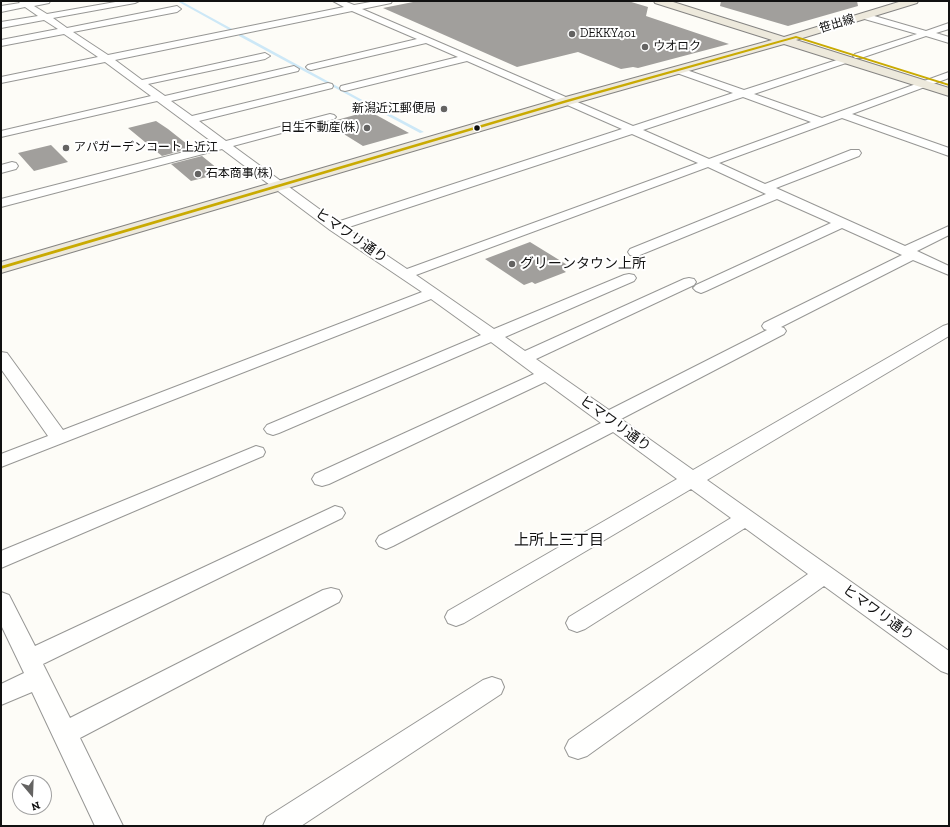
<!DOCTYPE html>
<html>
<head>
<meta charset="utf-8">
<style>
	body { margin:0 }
	#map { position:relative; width:950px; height:827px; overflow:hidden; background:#fdfcf7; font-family:"Zilla Slab",serif }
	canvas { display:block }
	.frame { position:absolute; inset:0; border:2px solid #111; pointer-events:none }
	.north { position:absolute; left:12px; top:775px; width:40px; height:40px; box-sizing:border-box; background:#fff; border:1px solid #a0a0a0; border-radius:50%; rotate:161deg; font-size:11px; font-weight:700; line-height:16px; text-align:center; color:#111 }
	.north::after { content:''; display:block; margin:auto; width:14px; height:18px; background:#646362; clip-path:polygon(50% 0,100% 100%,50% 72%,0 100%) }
</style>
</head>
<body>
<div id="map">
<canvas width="950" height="827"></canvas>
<div class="frame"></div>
<div class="north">N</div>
</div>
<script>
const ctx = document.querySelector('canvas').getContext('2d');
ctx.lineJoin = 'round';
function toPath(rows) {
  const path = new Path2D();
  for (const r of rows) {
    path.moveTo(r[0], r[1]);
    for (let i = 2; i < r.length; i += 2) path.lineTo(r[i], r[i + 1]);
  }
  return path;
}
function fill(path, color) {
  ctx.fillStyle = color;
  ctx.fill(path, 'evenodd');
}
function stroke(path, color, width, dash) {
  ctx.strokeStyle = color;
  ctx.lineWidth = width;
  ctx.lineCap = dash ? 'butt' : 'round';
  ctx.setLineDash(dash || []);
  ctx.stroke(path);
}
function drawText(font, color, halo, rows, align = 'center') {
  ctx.font = font + ' "Zilla Slab","Noto Sans JP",serif';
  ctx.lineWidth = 4;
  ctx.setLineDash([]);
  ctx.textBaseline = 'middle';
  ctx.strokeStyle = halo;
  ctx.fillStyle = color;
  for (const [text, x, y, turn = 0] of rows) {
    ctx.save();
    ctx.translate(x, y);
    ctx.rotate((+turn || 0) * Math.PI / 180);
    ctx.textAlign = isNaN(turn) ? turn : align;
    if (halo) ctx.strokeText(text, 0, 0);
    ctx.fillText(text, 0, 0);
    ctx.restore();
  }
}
fill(toPath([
	[177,1,181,1,234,30,231,31,177,1],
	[239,34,241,34,366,102,363,103,239,36,239,34],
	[373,106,375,106,424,132,420,133,373,108,373,106]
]), '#cde8f7');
fill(toPath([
	[418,1,628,1,648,7,646,16,729,44,638,68,633,67,621,69,578,52,517,67,383,8],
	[721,1,857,1,858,6,788,26,720,6],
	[369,111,409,133,363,146,326,123],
	[156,121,168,129,192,148,162,156,128,128],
	[51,145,68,162,34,171,18,153],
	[202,156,223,173,191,181,171,164],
	[530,242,569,266,562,269,566,272,535,284,532,282,524,285,485,259]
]), '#a19f9c');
const minor = toPath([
	[18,1,50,1,49,3,34,6,47,14,121,1,139,1,135,3,53,18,67,28,177,6,181,9,177,12,73,32,108,55,344,7,333,1,344,1,354,5,376,1,392,1,391,3,362,9,633,126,733,93,674,72,673,70,674,68,678,67,744,90,843,58,849,58,851,60,849,62,754,94,822,118,949,72,949,78,852,114,949,148,949,156,842,118,719,163,765,184,851,150,859,150,861,153,859,156,776,188,905,246,949,226,949,235,917,251,949,266,949,275,913,260,781,327,784,328,786,331,784,334,621,419,693,470,943,326,949,324,949,336,707,480,949,651,949,674,941,671,824,586,587,756,578,759,569,756,565,748,569,740,808,574,745,528,585,629,577,632,569,629,566,623,569,617,731,518,691,489,464,623,456,626,448,623,445,617,448,611,677,479,613,432,393,546,386,549,379,546,376,541,379,536,601,423,545,382,329,484,322,486,315,484,312,479,315,474,534,374,491,342,279,433,273,435,267,433,264,429,267,425,481,335,431,299,1,467,1,454,48,436,1,369,1,352,7,353,63,430,422,292,330,230,222,149,1,207,1,199,215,144,157,101,1,137,1,131,151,96,105,62,1,83,1,77,98,57,64,34,1,46,1,40,58,29,44,20,1,28,1,22,38,16,25,7,1,12,1,6,20,3,18,1],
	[352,11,417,39,308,65,306,67,308,69,311,70,426,43,458,57,341,86,340,88,341,90,345,91,467,61,622,129,337,222,233,146,334,119,336,117,334,115,330,114,226,141,199,121,332,88,333,86,332,84,328,83,192,116,171,101,298,71,299,69,294,66,165,96,148,84,265,59,270,56,265,53,142,80,115,60,352,11],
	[743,97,811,122,709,159,643,130,743,97],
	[632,134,698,163,407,269,346,228,632,134],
	[708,167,766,194,630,249,628,252,630,255,635,256,640,255,777,199,831,223,696,285,693,288,696,291,701,293,706,291,842,228,902,255,764,323,762,326,764,329,767,330,609,410,536,359,694,285,696,282,694,279,689,278,684,279,525,351,505,337,634,281,636,278,634,275,629,274,624,275,494,329,416,275,708,167],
	[864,13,926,31,949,23,949,29,936,33,949,37,949,43,926,36,861,58,855,58,853,56,855,54,917,34,861,18,860,16,864,13],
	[12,162,16,163,18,166,16,169,1,173,1,165,12,162],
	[256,446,263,448,265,452,263,456,1,568,1,551,256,446],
	[335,506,342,508,345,513,342,518,43,664,70,718,323,590,331,588,339,590,342,596,339,602,80,738,123,826,95,826,32,692,1,705,1,684,24,673,1,625,1,592,9,595,35,646,335,506],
	[492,677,501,680,504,687,501,694,301,826,263,826,267,817,483,680,492,677]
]);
const primary = toPath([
	[654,1,670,1,784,37,902,1,918,1,917,3,796,40,949,88,949,96,784,44,572,104,1,273,1,262,562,98,772,40,655,3,654,1]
]);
stroke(minor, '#979795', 2);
stroke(primary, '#858482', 2);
fill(minor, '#fffffe');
fill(primary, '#ede9dc');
fill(toPath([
	[796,36,949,84,949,86,796,38,568,102,1,269,1,266,566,100,796,36]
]), '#c9aa02');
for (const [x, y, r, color] of [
	[572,34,4,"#646362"],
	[645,47,4,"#646362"],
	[444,109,4,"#646362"],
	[367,128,4,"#646362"],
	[477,128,3.5,"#111"],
	[66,148,4,"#646362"],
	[198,174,4,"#646362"],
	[512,264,4,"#646362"]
]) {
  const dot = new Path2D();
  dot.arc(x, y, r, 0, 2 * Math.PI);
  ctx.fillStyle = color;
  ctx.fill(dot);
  stroke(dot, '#fff', 1.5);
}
drawText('12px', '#111', '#fff', [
	["笹出線",837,24,-17]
]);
drawText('12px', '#111', '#fff', [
	["DEKKY401",580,34],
	["ウオロク",653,47],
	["新潟近江郵便局",436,109,"right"],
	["日生不動産(株)",359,128,"right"],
	["アパガーデンコート上近江",74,148],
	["石本商事(株)",206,174]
], 'left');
drawText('14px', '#111', '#fff', [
	["ヒマワリ通り",351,236,35],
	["ヒマワリ通り",615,424,36],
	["ヒマワリ通り",878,613,36]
]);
drawText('14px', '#111', '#fff', [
	["グリーンタウン上所",520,264]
], 'left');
drawText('15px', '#111', '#fff', [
	["上所上三丁目",559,541]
]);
</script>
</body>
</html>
